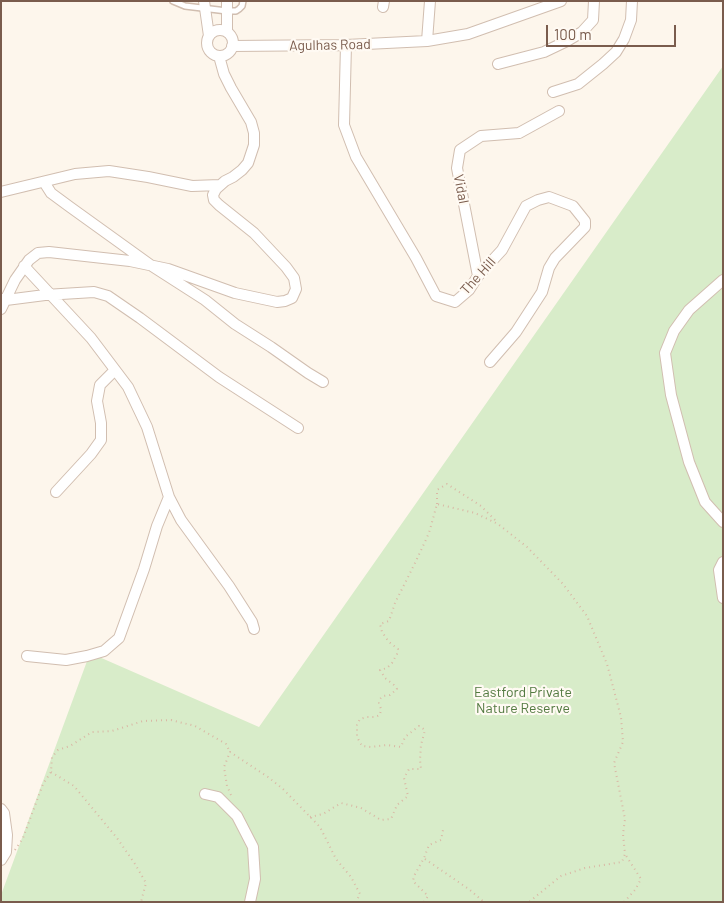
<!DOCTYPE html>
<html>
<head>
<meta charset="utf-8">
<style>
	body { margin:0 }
	#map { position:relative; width:724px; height:903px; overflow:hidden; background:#fdf6ec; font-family:Barlow,sans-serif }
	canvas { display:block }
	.frame { position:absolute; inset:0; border:2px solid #7a5c4d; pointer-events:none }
	.scale { position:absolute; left:546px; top:25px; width:130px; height:22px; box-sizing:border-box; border:2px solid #7a5c4d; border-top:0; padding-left:6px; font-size:15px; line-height:18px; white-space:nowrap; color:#7a5c4d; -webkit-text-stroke:4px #fffaf3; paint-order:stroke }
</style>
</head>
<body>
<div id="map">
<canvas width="724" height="903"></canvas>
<div class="frame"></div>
<div class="scale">100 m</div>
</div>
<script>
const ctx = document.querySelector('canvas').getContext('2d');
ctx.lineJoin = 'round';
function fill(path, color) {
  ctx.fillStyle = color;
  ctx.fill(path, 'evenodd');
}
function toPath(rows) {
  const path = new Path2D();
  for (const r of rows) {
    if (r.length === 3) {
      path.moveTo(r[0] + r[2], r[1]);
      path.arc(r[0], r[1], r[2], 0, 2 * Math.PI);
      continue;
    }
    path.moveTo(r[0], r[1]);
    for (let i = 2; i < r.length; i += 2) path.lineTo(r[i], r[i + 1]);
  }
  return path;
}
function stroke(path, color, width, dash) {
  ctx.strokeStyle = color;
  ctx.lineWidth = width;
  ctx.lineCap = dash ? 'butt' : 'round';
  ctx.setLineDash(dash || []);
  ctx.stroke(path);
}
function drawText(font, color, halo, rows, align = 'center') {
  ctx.font = font + ' Barlow,sans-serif';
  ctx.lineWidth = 4.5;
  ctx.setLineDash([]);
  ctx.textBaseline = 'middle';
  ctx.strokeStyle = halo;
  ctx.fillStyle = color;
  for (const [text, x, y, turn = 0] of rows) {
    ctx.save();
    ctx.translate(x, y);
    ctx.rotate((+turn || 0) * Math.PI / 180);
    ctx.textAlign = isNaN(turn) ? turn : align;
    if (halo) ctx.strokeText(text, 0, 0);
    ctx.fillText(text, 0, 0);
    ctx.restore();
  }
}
fill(toPath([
	[723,66,723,902,1,902,1,895,90,653,259,727]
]), '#d8ecc9');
const lane = toPath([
	[173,1,185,6,227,11,236,11,239,9,242,6,243,1]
]);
const street = toPath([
	[204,1,209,36],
	[227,1,227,32],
	[383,7,384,1],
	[220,43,13],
	[427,41,430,1],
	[346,45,344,125,356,157,416,258,436,296,455,302,469,290,478,276,502,250,526,206,538,200,549,197,573,206,585,221,585,227,555,258,549,268,542,292,516,332,490,362],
	[232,46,346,45,427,41,468,34,561,1],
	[498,64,544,52,567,41,582,32,593,20,594,1],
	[553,92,578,84,603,64,616,52,624,39,631,20,632,1],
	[44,182,51,193,70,207,152,266,205,300,235,324,271,347,308,373,323,382],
	[1,192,75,174,109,171,148,177,192,186,220,185],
	[24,266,91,338,128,387,147,427,169,497,181,520,229,586,252,622,254,629],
	[478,276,457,168,460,150,481,136,519,133,559,111],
	[723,280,689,310,674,331,665,353,671,395,689,462,705,502,723,522],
	[2,299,6,300,45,295,94,292,108,296,140,318,219,377,298,428],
	[1,309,15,280,29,260,38,253,49,252,130,261,168,269,235,293,277,302,285,301,292,298,296,289,294,278,286,267,254,233,219,205,214,200,213,195,216,189,225,181,233,177,242,170,248,163,254,145,254,133,251,122,231,88,224,74,219,56],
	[56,492,91,454,101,440,101,423,97,401,100,385,115,370],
	[723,562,719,570,723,598],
	[27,656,66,660,87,656,104,651,119,638,144,569,157,526,169,497],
	[205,794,218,797,237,816,253,847,255,879,250,902],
	[1,809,4,813,7,835,6,852,1,860]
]);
stroke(lane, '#d1beb0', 8);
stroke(street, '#d1beb0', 12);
stroke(toPath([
	[437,504,437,490,447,484,481,506,497,522],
	[51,772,74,786,117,838,135,864,146,883,141,902],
	[231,795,227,786,224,767,230,752,268,777,283,789,320,827,336,859,351,877,360,894,356,902],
	[310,817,323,814,341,803,361,808,381,820,391,819,397,805,408,796,404,778,409,769,421,769,420,760,421,745,425,730,419,726,405,737,401,747,387,745,371,747,362,746,357,737,357,725,360,719,367,717,375,717,380,715,381,709,379,703,380,699,383,696,390,695,397,689,394,685,385,678,380,670,387,668,392,663,397,654,398,649,389,642,382,632,380,624,389,621,395,603,416,561,429,533,437,504,475,513,498,524,527,547,563,584,587,616,607,664,621,717,623,742,614,763,625,819,623,834,625,854,622,862,585,868,561,876,529,902],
	[15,850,23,838,43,784,51,772,52,757,58,750,70,746,92,732,112,731,143,721,171,720,195,726,226,744,230,752],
	[425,859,470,890,484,902],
	[424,902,428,896,413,881,414,876,424,858,429,845,441,840,443,830],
	[427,902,430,902],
	[624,902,635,890,641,879,625,854]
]), '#d9b8a5', 2, [1, 4]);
stroke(lane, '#fff', 5);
stroke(street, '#fff', 10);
drawText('14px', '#7a5c4d', '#fffaf3', [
	["Agulhas Road",330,45,-1],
	["Vidal",461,189,79],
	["The Hill",478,276,-48]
]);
drawText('14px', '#537a41', '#fffaf3', [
	["Eastford Private",523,692],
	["Nature Reserve",523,708]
]);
</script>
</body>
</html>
